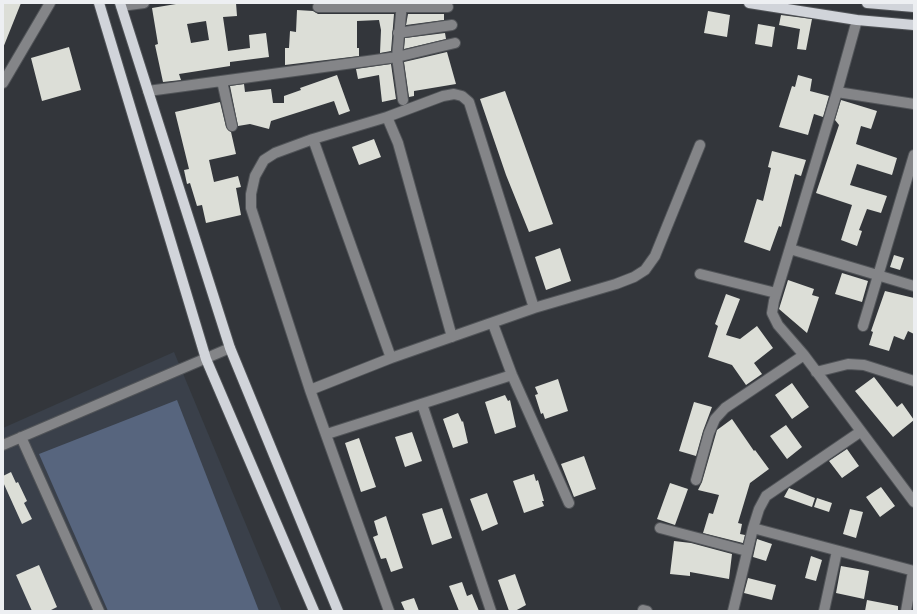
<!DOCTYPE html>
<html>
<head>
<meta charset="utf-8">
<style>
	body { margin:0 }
	#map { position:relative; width:917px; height:614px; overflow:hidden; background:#33363b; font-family:Arial,sans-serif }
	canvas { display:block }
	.frame { position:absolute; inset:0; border:4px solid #edeff2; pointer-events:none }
</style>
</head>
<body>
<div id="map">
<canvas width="917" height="614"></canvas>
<div class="frame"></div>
</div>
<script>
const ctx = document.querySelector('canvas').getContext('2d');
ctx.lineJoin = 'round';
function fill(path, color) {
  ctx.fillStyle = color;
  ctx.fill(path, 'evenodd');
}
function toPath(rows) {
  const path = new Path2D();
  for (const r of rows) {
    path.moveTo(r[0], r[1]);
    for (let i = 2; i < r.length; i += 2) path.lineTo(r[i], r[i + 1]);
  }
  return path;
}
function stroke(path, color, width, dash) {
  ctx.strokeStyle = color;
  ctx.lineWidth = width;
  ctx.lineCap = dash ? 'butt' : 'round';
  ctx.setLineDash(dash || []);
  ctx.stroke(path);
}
fill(toPath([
	[174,352,282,611,3,611,3,428]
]), '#3a404a');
fill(toPath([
	[177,400,259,611,108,611,39,454]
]), '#57657e');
fill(toPath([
	[3,3,21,3,3,48],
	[182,3,236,3,237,16,223,17,228,51,250,48,249,35,266,33,269,57,230,62,230,66,179,74,181,80,163,82,155,45,158,44,152,8],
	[206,21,209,40,191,43,187,24],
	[297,10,313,11,318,14,394,14,391,51,380,53,381,30,379,20,357,21,357,48,359,48,359,56,285,65,285,48,289,48,290,31,296,32],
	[708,11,730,15,727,37,704,33],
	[408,14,444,14,444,20,406,25],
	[781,15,812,19,806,50,797,49,800,29,779,25],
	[758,24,775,27,772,47,755,44],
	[445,33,446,39,404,49,405,38],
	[69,47,81,90,42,101,31,58],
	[447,52,456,84,414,91,414,96,409,97,404,62],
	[391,64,396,99,382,102,379,75,358,79,356,69],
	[337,75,350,111,339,115,334,101,271,121,269,129,250,124,238,126,230,86,244,84,245,92,271,89,273,103,284,103,284,96,301,90,300,88],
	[798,75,812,79,810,91,829,96,823,117,814,114,808,135,779,127,792,86,795,87],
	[505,91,553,224,529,232,506,175,480,99],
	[841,100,877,111,871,129,861,126,856,144,897,158,892,175,857,164,850,185,887,196,881,213,867,209,859,230,862,231,857,246,841,240,852,205,816,193,839,125,835,120],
	[220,102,226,127,231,132,236,154,209,160,214,182,238,176,241,187,236,188,241,215,206,223,202,205,197,206,190,183,187,184,184,170,189,169,175,112],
	[374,139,381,157,359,165,352,147],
	[772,151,806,160,801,176,795,174,781,227,779,226,770,251,744,242,757,199,763,201,771,168,768,167],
	[560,248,571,281,546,290,535,257],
	[894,255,904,258,900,270,890,267],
	[842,273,868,281,862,302,835,294],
	[788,280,814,289,812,295,819,297,807,333,779,309],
	[885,291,914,298,914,334,908,331,904,340,894,336,889,351,869,345,873,332,871,331],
	[726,294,740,299,726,335,740,339,757,326,773,348,754,363,762,374,746,385,732,365,708,357,718,326,715,324],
	[874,377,897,407,902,403,914,420,893,437,855,391],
	[558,379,568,411,545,419,543,413,541,414,535,395,538,394,535,387],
	[792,383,809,407,792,419,775,395],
	[505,395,508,401,510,400,516,427,495,434,485,402],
	[694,402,712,407,703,431,696,456,679,451],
	[458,413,462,422,463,421,468,443,453,448,443,419],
	[732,419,754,451,755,450,769,469,750,483,738,523,742,524,740,534,745,535,743,543,703,533,709,513,713,514,719,495,698,490,702,482,717,430],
	[786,425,802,447,787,459,770,436],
	[412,432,422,461,405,467,395,437],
	[359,438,376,487,361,492,345,443],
	[847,449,859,466,842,478,829,461],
	[584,456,596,489,574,497,561,464],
	[11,472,16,483,18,482,27,501,24,503,32,519,22,524,3,482,3,476],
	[534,474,536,481,538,480,544,501,542,501,544,506,524,513,513,481],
	[670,483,688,489,675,525,657,519],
	[881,487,895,506,880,517,866,497],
	[789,488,815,498,812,507,784,497],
	[487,493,498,524,482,531,470,499],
	[817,498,832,503,829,512,814,507],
	[442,508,452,538,432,545,422,514],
	[850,509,863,512,856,538,843,534],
	[386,516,403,568,391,572,386,558,381,559,373,537,378,535,374,521],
	[757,539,772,544,766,561,753,557],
	[674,541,691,543,732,554,729,579,690,572,690,576,670,574],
	[811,556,822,560,816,581,805,578],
	[39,565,57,607,49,611,32,611,16,575],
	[841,566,869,571,864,599,836,593],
	[515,574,526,605,515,611,509,611,498,580],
	[748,578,776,585,772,600,744,593],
	[462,582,467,596,472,594,479,611,459,611,449,586],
	[414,598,419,611,405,611,401,602],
	[867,600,898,606,898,611,865,611]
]), '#dcded7');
const minor = toPath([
	[402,3,397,57,403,100],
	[121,6,144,3],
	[318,7,448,7],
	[857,20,837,92,774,301,772,313,778,325,804,355,914,502],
	[398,33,452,25],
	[222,81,232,126],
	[3,83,50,3],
	[148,91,397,57,455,43],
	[837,92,914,104],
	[387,117,398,143,452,337],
	[313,139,391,358],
	[790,249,914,286],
	[700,274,776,293],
	[493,324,512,375,569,503],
	[863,326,914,155],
	[816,372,848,364,864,365,914,381],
	[310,390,391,358,534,308,616,284,634,277,645,270,655,256,700,145],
	[422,404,491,611],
	[327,434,512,375],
	[21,437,99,611],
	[3,445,230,348],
	[696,480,709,433,715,419,725,408,804,355],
	[660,528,747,551],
	[753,528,914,571],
	[643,610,647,611],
	[389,611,310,390,251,208,251,194,255,176,264,160,275,153,313,139,387,117,443,96,454,94,462,96,469,102,534,308],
	[733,611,753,528,759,509,766,496,860,432],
	[824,611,837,551],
	[906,611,913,571]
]);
const major = toPath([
	[99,3,206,359,314,611],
	[120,3,230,348,338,611],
	[749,3,857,20,914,25],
	[867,3,914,7]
]);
stroke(minor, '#515458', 12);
stroke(major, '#515458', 12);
stroke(minor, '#848588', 10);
stroke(major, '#d1d4da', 10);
</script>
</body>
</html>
